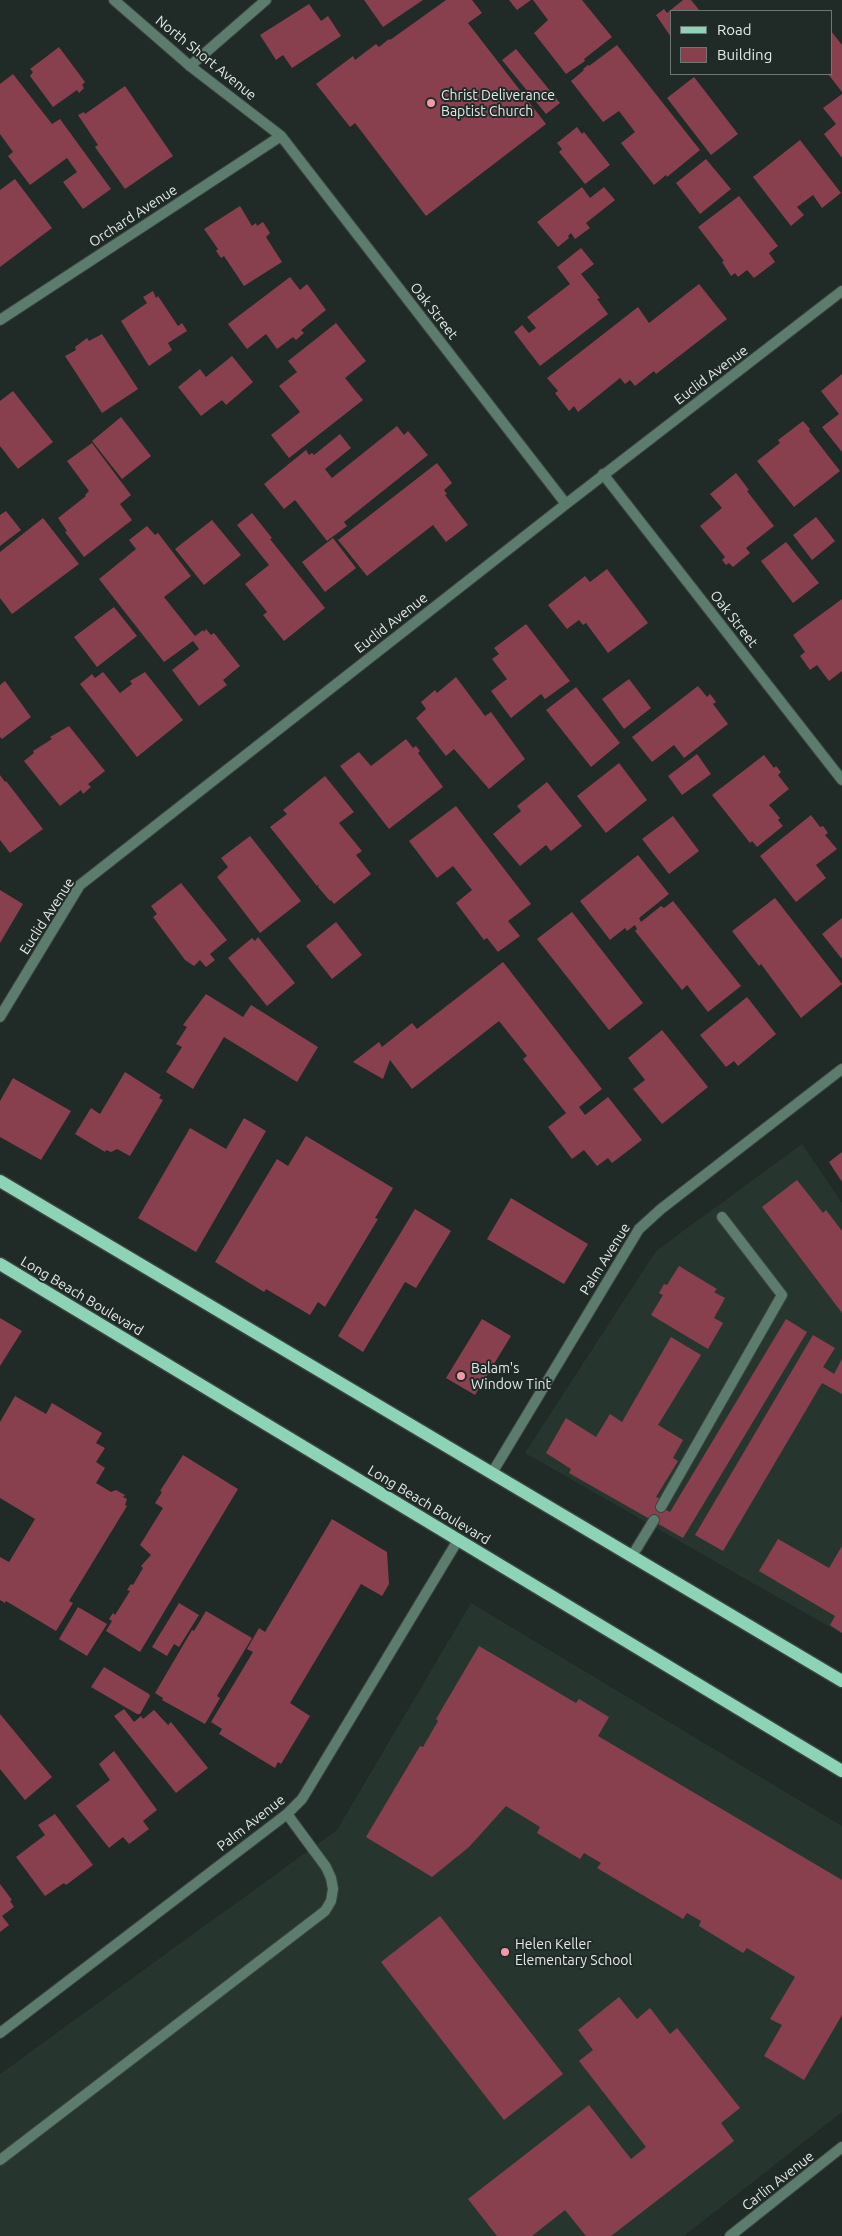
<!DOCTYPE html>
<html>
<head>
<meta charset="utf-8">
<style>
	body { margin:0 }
	#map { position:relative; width:842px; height:2236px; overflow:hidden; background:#202a26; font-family:Ubuntu,sans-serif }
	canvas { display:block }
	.legend { position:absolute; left:670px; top:10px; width:162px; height:65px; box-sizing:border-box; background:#202a26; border:1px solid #6e7773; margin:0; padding:6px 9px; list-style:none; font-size:15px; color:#e3eae7 }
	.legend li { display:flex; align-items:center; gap:10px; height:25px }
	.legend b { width:25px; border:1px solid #6e7773 }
</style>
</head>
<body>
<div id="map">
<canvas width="842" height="2236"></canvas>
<ul class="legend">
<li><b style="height:6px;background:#8dd4b6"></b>Road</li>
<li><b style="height:14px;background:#89404e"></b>Building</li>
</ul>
</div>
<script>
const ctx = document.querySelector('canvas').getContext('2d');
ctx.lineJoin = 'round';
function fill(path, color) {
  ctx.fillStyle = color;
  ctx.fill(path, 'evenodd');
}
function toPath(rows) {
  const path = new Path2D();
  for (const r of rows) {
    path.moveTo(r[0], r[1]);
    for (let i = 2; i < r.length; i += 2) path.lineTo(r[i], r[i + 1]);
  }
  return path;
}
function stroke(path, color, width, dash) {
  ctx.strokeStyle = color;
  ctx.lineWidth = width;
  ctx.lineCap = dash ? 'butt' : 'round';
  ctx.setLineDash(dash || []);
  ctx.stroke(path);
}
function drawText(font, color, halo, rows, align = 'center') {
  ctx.font = font + ' Ubuntu,sans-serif';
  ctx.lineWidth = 4;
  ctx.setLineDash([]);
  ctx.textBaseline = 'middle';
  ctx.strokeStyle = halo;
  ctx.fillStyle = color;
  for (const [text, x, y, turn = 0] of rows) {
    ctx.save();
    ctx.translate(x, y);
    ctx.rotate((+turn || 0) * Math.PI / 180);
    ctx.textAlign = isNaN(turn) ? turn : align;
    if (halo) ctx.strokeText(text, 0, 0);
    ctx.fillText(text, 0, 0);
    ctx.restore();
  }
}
fill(toPath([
	[802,1144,842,1203,842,1634,525,1453,656,1251],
	[471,1603,842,1826,842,2112,684,2236,0,2236,0,2074,337,1830]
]), '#26362f');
fill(toPath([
	[364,0,423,0,383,27],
	[446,0,472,0,482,13,468,23,546,124,426,216,355,123,350,127,316,84,353,56,355,60,376,44,379,47,389,39,390,40],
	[509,0,531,0,517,10],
	[533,0,582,0,612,37,584,59,585,61,566,74,534,33,548,20],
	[683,0,691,0,700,11,671,11,671,37,656,15,664,9,667,13],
	[309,4,321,21,328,16,341,36,292,68,283,55,276,60,260,35],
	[831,31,842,45,842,92,828,74,831,74],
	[617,45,700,150,667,177,666,175,654,185,621,143,635,132,619,111,603,122,571,81,584,70,583,69,588,65,589,66],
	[59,47,85,82,82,85,84,88,79,93,77,90,53,107,30,76,33,72,30,69],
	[516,49,560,103,546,114,502,60],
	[13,74,52,124,60,119,111,189,83,209,63,182,77,172,67,158,30,185,8,156,13,152,0,134,0,84],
	[694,77,738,134,711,155,667,98],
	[125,86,173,156,125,189,95,147,98,145,78,115,84,112,85,114],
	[842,94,842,158,824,134,836,124,823,108],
	[577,127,582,134,584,132,610,165,585,184,559,152,562,149,557,143],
	[800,140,841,193,822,208,813,195,797,207,804,215,791,226,753,177],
	[706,159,731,189,700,214,676,183],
	[15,179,52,228,0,267,0,190],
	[582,187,590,198,604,187,615,200,586,223,590,228,575,239,571,233,568,236,569,238,558,247,537,222],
	[739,196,778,246,769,253,775,262,754,278,747,270,738,277,735,273,731,276,722,262,724,261,698,227],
	[240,206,252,226,256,223,257,226,263,222,270,233,266,237,282,262,244,286,224,256,221,258,216,251,218,249,204,229],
	[581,248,594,264,581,274,600,298,597,299,608,314,540,366,514,332,522,325,529,333,536,328,527,317,570,284,557,267],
	[290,277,300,290,307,284,326,310,301,330,304,333,296,340,293,337,277,349,266,334,247,349,228,324],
	[699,284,727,319,656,374,654,371,635,386,630,380,625,384,620,378,578,412,574,406,569,411,555,393,558,391,547,378,638,307,649,323],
	[153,291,156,298,158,296,178,326,182,323,187,331,168,343,172,350,149,366,121,321,147,303,143,297],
	[336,323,366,361,345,378,363,400,289,458,271,435,300,412,279,386,297,372,288,361],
	[102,334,138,389,102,413,65,356,76,350,75,347,87,338,89,341],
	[232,356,253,382,226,405,222,400,201,416,178,387,200,369,206,377],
	[842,374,842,452,822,427,839,414,821,391],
	[13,391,53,442,18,469,0,446,0,401],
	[121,417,151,456,122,479,92,441],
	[803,421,810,429,809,431,840,471,794,507,757,461,780,443,778,440],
	[397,426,404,435,408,431,428,455,344,522,347,526,327,541,295,500,284,509,264,484,306,450,309,455,312,453,314,455,340,434,351,448,325,469,332,478],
	[92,443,131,495,120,504,132,520,84,557,65,532,67,531,58,518,86,496,85,495,89,491,67,461],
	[437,463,452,483,444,490,447,494,445,495,468,525,446,542,433,525,367,576,338,540],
	[736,473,749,490,747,491,774,526,746,548,750,553,733,567,729,563,726,565,722,560,725,557,700,526,722,508,710,494],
	[6,511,21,530,0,546,0,515],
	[252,513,272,538,270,539,325,608,284,641,263,615,267,612,245,584,269,565,237,525],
	[816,517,835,541,812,560,793,535],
	[43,518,79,564,12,614,0,598,0,552],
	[212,520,241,555,204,585,175,549],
	[147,526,155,535,158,533,191,576,164,597,195,636,203,630,204,632,206,629,211,635,214,633,240,666,223,680,227,685,199,706,172,670,199,649,193,641,164,662,99,579,136,549,129,540],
	[333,538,356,568,325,592,302,562],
	[786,542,819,583,793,603,761,561],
	[607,569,648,623,608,653,586,623,583,625,579,620,567,629,548,605,585,576,590,582],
	[842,599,842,671,829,681,817,665,810,670,800,656,805,652,793,635],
	[114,607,137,636,97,667,74,637],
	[526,624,570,681,545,699,541,694,511,718,491,691,507,679,492,659,499,654,494,648],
	[103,672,120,693,132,684,130,681,145,672,183,720,137,757,80,684,92,674,95,678],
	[456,677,485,716,491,712,525,759,489,789,454,749,446,756,416,718,426,709,421,702,435,690,437,693],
	[629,679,651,708,624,729,602,699],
	[5,681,31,717,2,739,0,737,0,685],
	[698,686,707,697,710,694,716,702,713,704,728,724,684,758,674,745,652,762,632,737],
	[576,687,620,743,591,767,546,710],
	[69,726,105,771,88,784,91,787,83,794,81,790,60,806,24,761,34,753,33,751,52,739,50,737],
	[406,739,413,748,416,746,420,751,418,753,443,787,389,829,340,766,359,752,371,766],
	[697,754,711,774,682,795,668,776],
	[764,755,774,768,776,766,781,772,778,775,789,789,769,805,780,818,778,820,783,826,757,847,752,841,750,843,712,795],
	[619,763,647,800,606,833,577,796],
	[0,775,5,782,6,781,43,829,10,853,0,840],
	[325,776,354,812,339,823,362,851,356,855,371,874,334,904,331,900,330,901,318,887,319,884,317,886,270,827,287,814,283,810],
	[547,782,582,826,551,851,546,845,520,866,493,834,521,811,517,806],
	[456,806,531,904,508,921,520,936,498,952,487,938,484,940,456,903,472,890,453,866,437,878,409,841],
	[811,815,820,827,823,826,828,833,825,835,837,849,816,865,826,878,796,902,760,856],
	[673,816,699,851,669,874,642,839],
	[250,836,301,901,260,933,217,877,228,867,221,858],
	[638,855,669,894,639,918,641,922,661,906,664,908,673,901,741,986,708,1012,687,985,682,990,635,931,637,929,635,925,627,931,625,928,610,940,580,901],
	[181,883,227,940,210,954,215,960,206,967,200,960,194,966,185,960,153,917,157,914,151,906],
	[0,890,23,904,0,943],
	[775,898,842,984,801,1018,761,964,759,966,732,931],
	[572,912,643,1003,609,1030,537,939],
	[842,918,842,959,822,934],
	[336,922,362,955,332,979,306,946],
	[258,937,295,983,267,1006,228,958,252,938,255,941],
	[503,962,602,1089,579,1107,585,1115,608,1097,642,1140,612,1163,608,1158,597,1166,584,1150,572,1159,548,1127,566,1113,523,1059,527,1056,499,1021,412,1089,390,1060,383,1079,353,1062,379,1042,382,1047,412,1023,417,1029],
	[206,994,243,1017,251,1005,318,1047,297,1082,224,1037,193,1089,166,1072,182,1047,176,1044,187,1027,183,1025],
	[747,997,776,1034,738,1066,734,1061,726,1067,700,1035],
	[662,1030,708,1087,662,1124,633,1089,645,1080,628,1058],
	[125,1072,161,1095,159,1098,163,1100,130,1156,117,1149,111,1152,106,1150,105,1152,75,1134,91,1108,100,1114],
	[13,1078,71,1111,41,1160,0,1137,0,1101],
	[244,1118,266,1131,196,1252,138,1218,190,1128,226,1149],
	[306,1136,393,1188,375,1218,378,1219,325,1307,318,1302,310,1315,266,1289,264,1292,215,1262,277,1159,288,1166],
	[842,1152,842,1182,829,1162],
	[797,1180,823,1213,826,1210,842,1231,842,1313,762,1207],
	[511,1198,588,1244,564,1284,487,1239],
	[415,1209,451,1231,416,1288,405,1282,363,1352,338,1336],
	[679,1266,717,1289,714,1292,725,1298,714,1318,723,1323,708,1349,651,1315,663,1295,659,1293,664,1284,667,1285],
	[0,1318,22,1331,0,1366],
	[482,1319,511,1336,475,1395,446,1378],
	[786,1319,807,1332,683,1538,569,1473,571,1469,546,1453,566,1418,596,1437,610,1414,622,1422,671,1337,701,1355,658,1425,683,1440,673,1458,678,1461,656,1497,661,1499,657,1505,670,1512],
	[813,1335,835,1348,823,1367,834,1374,842,1359,842,1394,822,1383,723,1551,695,1535],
	[15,1396,46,1414,52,1403,102,1433,96,1443,105,1448,96,1462,105,1468,96,1483,111,1492,116,1490,125,1495,123,1497,127,1499,125,1505,127,1506,69,1601,73,1603,56,1631,6,1601,5,1603,0,1600,0,1557,9,1562,35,1519,0,1498,0,1422],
	[183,1455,238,1489,140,1652,106,1631,112,1621,109,1619,113,1613,115,1615,130,1591,127,1590,131,1584,133,1585,143,1568,141,1566,151,1555,140,1545,163,1508,155,1503,162,1492,160,1491],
	[332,1519,387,1552,389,1584,382,1596,361,1584,290,1703,310,1716,281,1764,278,1762,275,1768,219,1734,222,1729,211,1722,253,1652,247,1649,259,1628,265,1632],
	[778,1539,829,1568,842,1546,842,1633,830,1625,835,1616,759,1571],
	[179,1603,199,1615,179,1647,174,1644,167,1656,152,1647],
	[78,1607,107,1624,87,1656,59,1639],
	[206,1611,252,1638,217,1696,220,1698,205,1724,162,1700,163,1698,155,1693,192,1630,194,1631],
	[479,1646,576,1703,579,1699,609,1717,598,1736,842,1880,842,2015,804,2080,764,2056,782,2025,770,2019,795,1977,747,1948,743,1953,699,1926,701,1921,687,1913,683,1919,597,1868,601,1863,584,1853,580,1859,537,1833,540,1827,506,1806,469,1847,432,1877,366,1837,420,1746,423,1747,438,1721,436,1719],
	[104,1667,149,1694,150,1696,140,1714,137,1714,91,1687],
	[124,1709,134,1722,141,1716,143,1719,154,1710,168,1725,171,1722,208,1768,176,1793,114,1716],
	[0,1714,52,1777,25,1800,0,1769],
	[114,1751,157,1810,143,1821,149,1829,129,1844,123,1837,109,1848,76,1806,110,1780,99,1764],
	[55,1814,93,1865,66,1885,64,1883,45,1896,16,1857,45,1835,38,1825],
	[0,1884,12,1900,10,1901,14,1907,2,1916,9,1925,0,1932],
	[440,1916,563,2074,504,2120,381,1962],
	[619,1997,637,2019,650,2008,670,2034,677,2028,740,2108,721,2123,734,2141,611,2236,586,2236,565,2210,532,2236,497,2236,468,2199,589,2105,631,2159,646,2147,579,2061,593,2050,578,2030]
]), '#89404e');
const service = toPath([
	[190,66,266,0],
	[661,1507,782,1295,722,1217],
	[632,1556,654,1520],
	[0,2160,325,1911,331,1901,333,1889,331,1878,326,1867,287,1814]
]);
const minor = toPath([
	[114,0,190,66,281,136,566,504],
	[0,320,281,136],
	[603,474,842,780],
	[0,1017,80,885,566,504,842,291],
	[492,1473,639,1229,661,1209,842,1069],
	[0,2033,287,1814,302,1799,458,1540],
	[730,2236,842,2147]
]);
const primary = toPath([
	[0,1181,842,1681],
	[0,1264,842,1771]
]);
stroke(service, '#3b4541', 12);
stroke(minor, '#3b4541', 12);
stroke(primary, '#3b4541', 15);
stroke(service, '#5c7d6e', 10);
stroke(minor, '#5c7d6e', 10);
stroke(primary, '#8dd4b6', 12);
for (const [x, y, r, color] of [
	[431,103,5,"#f39aa8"],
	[461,1376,5,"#f39aa8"],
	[505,1952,5,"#f39aa8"]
]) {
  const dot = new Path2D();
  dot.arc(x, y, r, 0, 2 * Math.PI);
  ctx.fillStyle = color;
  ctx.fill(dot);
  stroke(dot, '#202a26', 2);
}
drawText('14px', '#e3eae7', '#202a26', [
	["North Short Avenue",206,58,39],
	["Orchard Avenue",133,216,-33],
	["Oak Street",434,311,52],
	["Euclid Avenue",711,375,-37],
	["Oak Street",734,619,52],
	["Euclid Avenue",391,623,-38],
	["Euclid Avenue",47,916,-57],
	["Palm Avenue",605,1259,-58],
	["Long Beach Boulevard",82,1296,31],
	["Long Beach Boulevard",429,1505,31],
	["Palm Avenue",251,1823,-38],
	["Carlin Avenue",778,2181,-38]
]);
drawText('14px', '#e3eae7', '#202a26', [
	["Christ Deliverance",441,95],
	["Baptist Church",441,111],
	["Balam's",471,1368],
	["Window Tint",471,1384],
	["Helen Keller",515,1944],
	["Elementary School",515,1960]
], 'left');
</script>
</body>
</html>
